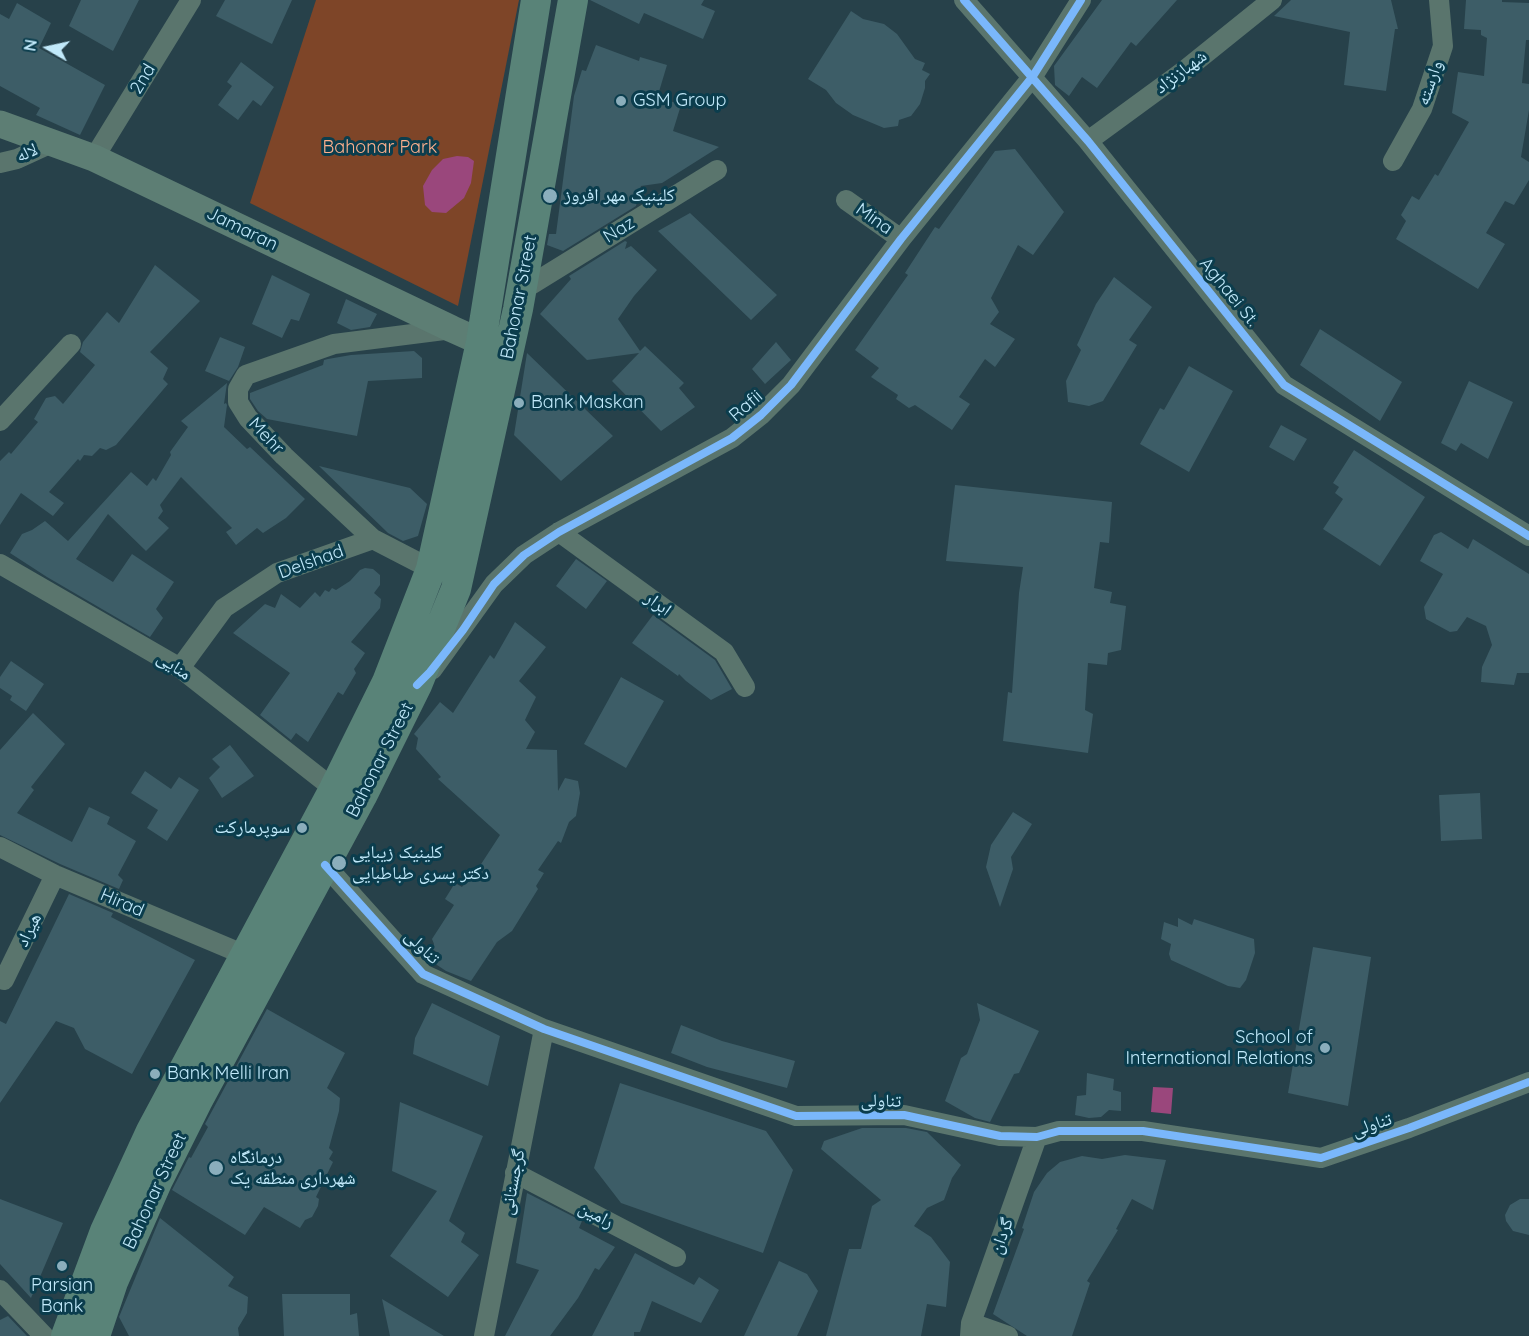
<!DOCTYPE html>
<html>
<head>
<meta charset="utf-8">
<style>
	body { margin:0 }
	#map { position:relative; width:1529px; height:1336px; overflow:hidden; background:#27414a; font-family:Quicksand,sans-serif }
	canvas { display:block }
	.north { position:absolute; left:18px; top:18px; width:60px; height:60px; -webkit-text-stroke:4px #0b3d4d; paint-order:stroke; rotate:279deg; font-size:16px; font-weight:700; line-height:24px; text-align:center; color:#c1e9fa }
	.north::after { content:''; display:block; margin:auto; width:21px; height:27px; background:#c1e9fa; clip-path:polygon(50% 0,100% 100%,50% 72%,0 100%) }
</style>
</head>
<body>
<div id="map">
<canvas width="1529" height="1336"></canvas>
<div class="north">N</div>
</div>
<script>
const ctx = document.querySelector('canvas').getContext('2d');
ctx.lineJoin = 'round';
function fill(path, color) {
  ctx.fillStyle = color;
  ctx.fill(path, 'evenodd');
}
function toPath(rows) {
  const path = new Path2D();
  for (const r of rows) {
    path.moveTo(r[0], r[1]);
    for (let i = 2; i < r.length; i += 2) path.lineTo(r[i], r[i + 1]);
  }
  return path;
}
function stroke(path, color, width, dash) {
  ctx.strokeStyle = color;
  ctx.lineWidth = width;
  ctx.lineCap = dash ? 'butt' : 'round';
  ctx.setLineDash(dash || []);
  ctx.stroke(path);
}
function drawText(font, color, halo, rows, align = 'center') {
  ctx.font = font + ' Quicksand,"Noto Naskh Arabic",sans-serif';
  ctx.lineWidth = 6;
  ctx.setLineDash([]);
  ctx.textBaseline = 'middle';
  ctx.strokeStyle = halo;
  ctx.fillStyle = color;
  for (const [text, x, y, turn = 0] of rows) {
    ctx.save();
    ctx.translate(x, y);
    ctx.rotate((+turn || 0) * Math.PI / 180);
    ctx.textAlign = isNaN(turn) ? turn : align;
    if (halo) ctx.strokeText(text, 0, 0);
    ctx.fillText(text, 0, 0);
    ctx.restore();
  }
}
fill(toPath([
	[316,0,519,0,458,306,250,203]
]), '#7e4528');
fill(toPath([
	[457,156,468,157,474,161,471,183,464,198,446,213,432,212,425,205,423,186,432,170,443,159],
	[1153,1087,1173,1088,1171,1114,1151,1112]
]), '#9a477c');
fill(toPath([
	[81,0,139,0,113,51,69,26],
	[225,0,292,0,272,44,216,16],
	[590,0,704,0,701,5,715,11,703,39,644,13,639,24],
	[1102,0,1177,0,1136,46,1131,42,1097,88,1082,77,1069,96,1055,85,1054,66],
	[1291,0,1391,0,1398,29,1395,29,1386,91,1344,85,1350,32,1274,16],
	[1466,0,1502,0,1502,2,1529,3,1529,40,1526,40,1522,83,1529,84,1529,110,1521,157,1529,162,1529,180,1514,205,1505,201,1486,233,1505,244,1478,289,1396,239,1406,221,1401,215,1412,196,1419,200,1435,174,1438,176,1469,122,1452,113,1458,72,1484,76,1487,38,1481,35,1481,30,1464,29],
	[17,3,51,23,39,48,105,85,80,135,36,115,40,108,0,86,0,14,9,19],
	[851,11,863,19,884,24,897,34,915,59,925,63,922,70,930,74,925,81,925,88,920,104,911,116,899,120,898,126,884,128,853,115,836,103,826,90,808,79],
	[596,45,639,61,640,57,667,65,658,95,663,96,662,98,681,105,673,131,719,147,662,183,641,186,636,206,563,251,547,245,549,234,556,234,574,96,582,70,586,71],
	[241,62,274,87,261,106,253,100,238,120,218,105,232,86,227,82],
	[1015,149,1064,212,1033,255,1018,245,991,298,999,312,990,324,1015,339,995,367,985,359,959,397,970,404,952,430,915,405,909,408,896,399,898,395,871,377,879,368,855,350,908,275,905,273,935,227,939,229,995,151],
	[690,213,777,295,751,320,658,231],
	[625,241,627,242,625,249,631,246,657,270,634,296,618,319,640,351,645,346,684,383,679,388,695,407,661,431,612,381,639,353,587,360,540,314,571,279,569,276],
	[155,265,200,301,150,352,168,368,163,379,168,384,116,445,106,450,100,448,92,456,84,455,80,461,78,459,49,492,64,503,53,516,21,493,0,525,0,461,9,452,11,454,38,422,34,419,46,398,55,396,63,404,95,365,80,352,83,342,107,312,119,323],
	[272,275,310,294,299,321,291,319,282,338,252,324],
	[1114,277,1152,307,1129,340,1137,345,1103,401,1089,406,1068,402,1066,381,1081,350,1077,345,1096,304],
	[346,299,377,314,370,327,351,330,337,323],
	[1320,329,1402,382,1380,421,1300,365],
	[220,337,245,347,238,367,229,381,205,371],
	[776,342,791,360,765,384,752,369],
	[414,351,422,358,422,378,368,381,357,436,267,419,258,411,250,399,250,393,323,365,324,360,328,359,351,355],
	[527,353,613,436,561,481,514,435],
	[1189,366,1233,391,1189,472,1140,444,1160,408,1164,410],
	[1469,381,1513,402,1488,459,1461,443,1456,451,1441,443],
	[227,383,224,404,226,403,227,405,224,427,247,449,250,447,305,499,286,518,263,533,257,528,236,545,226,532,232,528,181,477,160,505,163,511,158,518,169,528,146,551,108,514,76,559,113,582,132,554,174,582,156,609,163,618,150,637,47,577,10,553,22,534,32,530,45,521,68,541,131,472,147,486,153,478,156,481,171,455,170,452,188,427,181,421],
	[1281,425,1307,439,1294,461,1269,447],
	[1354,450,1425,497,1380,566,1323,529,1343,499,1335,493,1339,487,1333,483],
	[319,466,410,488,427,504,418,536,403,541,388,533],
	[955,485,1112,502,1109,543,1100,542,1094,588,1112,592,1110,603,1126,606,1121,650,1108,653,1107,665,1088,663,1085,710,1093,714,1088,753,1003,741,1008,692,1012,693,1019,593,1023,567,946,561],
	[1441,532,1468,549,1473,539,1529,574,1529,673,1517,673,1514,685,1481,682,1482,667,1492,645,1486,626,1467,617,1457,631,1450,632,1426,619,1424,607,1443,574,1420,561,1434,535],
	[576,559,607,581,586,609,556,586],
	[365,568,373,569,380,575,380,585,374,593,381,599,380,608,351,642,365,653,354,669,356,673,343,695,338,692,308,742,296,733,291,740,260,715,290,673,233,633,265,604,275,608,281,594,300,608,315,592,320,597,325,590,329,592,332,588,336,590,350,581,360,570],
	[653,615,715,660,732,689,711,700,686,681,679,674,678,676,632,643],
	[515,622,546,647,519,681,536,697,525,720,535,732,526,749,557,750,558,791,565,778,578,781,580,793,576,816,569,822,561,843,558,841,538,870,544,873,536,886,538,889,512,931,497,942,471,981,446,971,434,963,440,954,432,949,434,944,432,939,454,905,445,899,455,883,462,887,469,876,472,878,500,835,438,779,441,777,416,749,418,738,414,734,440,702,453,713,490,655,494,659],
	[11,661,44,684,26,711,10,700,12,696,0,688,0,677],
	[621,677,664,701,626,768,584,744],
	[33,713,65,744,31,787,34,790,17,813,72,842,89,807,110,817,107,824,136,841,118,875,123,880,119,889,60,864,0,835,0,750],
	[230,745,254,776,222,798,209,778,220,767,212,759],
	[145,771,171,789,179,777,199,790,167,841,147,828,158,810,131,793],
	[1480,793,1482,839,1441,841,1439,795],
	[1013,812,1032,824,1011,857,1013,869,1000,907,986,867,991,845],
	[69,894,113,913,111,917,195,960,132,1074,85,1049,74,1028,56,1021,0,1103,0,1021,6,1024],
	[1178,918,1192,925,1194,919,1254,939,1255,953,1246,980,1240,988,1228,986,1171,960,1169,954,1171,944,1161,939,1164,922,1178,927],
	[1313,947,1371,957,1348,1106,1288,1093],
	[432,1003,500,1036,488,1086,413,1054,415,1038],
	[977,1003,1039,1031,1019,1073,1014,1074,990,1122,975,1118,945,1101,961,1058,967,1054,980,1020],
	[267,1009,345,1053,327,1088,340,1098,339,1111,329,1148,333,1152,329,1159,333,1162,316,1197,319,1199,318,1206,312,1217,305,1220,300,1228,264,1207,245,1235,172,1190,189,1157,191,1158,208,1127,205,1124],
	[681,1025,722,1041,795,1061,787,1088,707,1067,671,1053],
	[1087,1073,1114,1079,1113,1090,1121,1092,1121,1111,1109,1110,1101,1117,1089,1118,1075,1115,1077,1096,1086,1095],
	[620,1083,766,1131,793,1170,763,1253,621,1203,594,1168],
	[400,1102,483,1136,449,1221,465,1233,461,1242,479,1255,448,1297,390,1256,437,1191,392,1171],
	[862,1128,906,1128,927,1132,961,1165,952,1178,944,1200,927,1208,914,1226,931,1237,950,1262,946,1307,927,1304,921,1336,826,1336,849,1249,861,1249,872,1206,881,1200,821,1149,824,1141],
	[1125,1155,1166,1160,1153,1210,1132,1199,1116,1229,1118,1230,1087,1281,1090,1283,1072,1336,1027,1336,993,1314,1024,1229,1022,1228,1034,1192,1047,1173,1060,1162,1082,1156,1102,1159],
	[527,1193,582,1221,579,1228,615,1247,599,1270,595,1268,578,1298,550,1336,505,1336,539,1270,516,1263],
	[0,1199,63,1223,31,1298,0,1264],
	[1520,1199,1529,1199,1529,1235,1513,1231,1506,1221,1505,1215,1510,1205],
	[160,1218,234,1277,228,1286,248,1297,247,1313,238,1328,239,1336,129,1336,119,1317],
	[635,1253,694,1285,699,1277,719,1290,701,1323,652,1301,640,1332,634,1332,634,1336,592,1336],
	[779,1261,807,1274,818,1291,797,1336,744,1336],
	[282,1294,350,1294,350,1315,357,1313,359,1336,284,1336],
	[382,1299,444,1336,390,1336],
	[8,1316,27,1336,0,1336,0,1320]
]), '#3d5d67');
stroke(toPath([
	[964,0,1088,141,1284,385,1529,536],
	[1088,141,1185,70,1272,0],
	[94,158,191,0],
	[1393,161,1422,109,1443,46,1439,0],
	[0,163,17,159,54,142],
	[846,200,901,239],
	[521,291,717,170],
	[0,421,71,344],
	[559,532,724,652,745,687],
	[0,564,180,668,334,789],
	[431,569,373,539,284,456,248,418,238,402,238,389,246,375,334,344,452,329],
	[180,668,224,608,277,573,373,539],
	[432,670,494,584,524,555,559,532,732,438,761,415,791,385,901,239,1033,76,1081,0],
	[0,847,55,875,245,955],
	[325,865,423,974,544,1029,796,1116,904,1115,1000,1136,1037,1137,1059,1131,1143,1131,1321,1158,1409,1128,1529,1082],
	[0,977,4,980,55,875],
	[515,1173,676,1257],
	[0,1290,44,1336],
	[971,1323,1008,1336],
	[484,1336,544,1029],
	[970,1336,971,1323,1037,1137]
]), '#5a756d', 20);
stroke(toPath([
	[0,124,94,158,452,329,481,342,502,347]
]), '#5d7e74', 27);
stroke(toPath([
	[66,1336,105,1231,151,1131,334,789,387,682,431,569,481,342,536,0],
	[95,1336,113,1282,158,1180,197,1102,362,796,417,685,456,589,518,309,573,0]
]), '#598378', 30);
stroke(toPath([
	[964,0,1088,141,1284,385,1529,536],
	[417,685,430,672,463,630,494,584,524,555,559,532,732,438,761,415,791,385,901,239,1033,76,1081,0],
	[325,865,423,974,544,1029,796,1116,904,1115,1000,1136,1037,1137,1059,1131,1143,1131,1321,1158,1409,1128,1529,1082]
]), '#7ab7fb', 8);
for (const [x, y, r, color] of [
	[621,101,6,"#8baebc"],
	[550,196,8,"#8baebc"],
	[519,403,6,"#8baebc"],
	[302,828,6,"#8baebc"],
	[339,863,8,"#8baebc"],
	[1325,1048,6,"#8baebc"],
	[155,1074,6,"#8baebc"],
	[216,1168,8,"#8baebc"],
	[62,1266,6,"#8baebc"]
]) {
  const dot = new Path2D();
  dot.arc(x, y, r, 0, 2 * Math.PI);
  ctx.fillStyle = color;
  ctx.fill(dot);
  stroke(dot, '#0b3d4d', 2);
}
drawText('18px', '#c1e9fa', '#0b3d4d', [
	["شهبازنژاد",1181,72,-37],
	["2nd",143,79,-59],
	["وارسته",1430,83,-71],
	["لاله",27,153,-23],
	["Mina",874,219,35],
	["Jamaran",242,229,26],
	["Naz",619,230,-32],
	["Aghaei St.",1229,292,51],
	["Bahonar Street",519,297,-79],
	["Rafii",746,406,-41],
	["Mehr",266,436,47],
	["Delshad",311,562,-20],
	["ابرار",658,604,36],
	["منایی",174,666,34],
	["Bahonar Street",380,760,-63],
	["Hirad",122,903,23],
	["هیراد",29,930,-64],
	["تناولی",422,947,44],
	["تناولی",881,1101,1],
	["تناولی",1372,1125,-18],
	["گرجستانی",513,1182,-79],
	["Bahonar Street",155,1191,-65],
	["رامین",596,1215,28],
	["گردان",1002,1236,-70]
]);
drawText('18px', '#c1e9fa', '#0b3d4d', [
	["GSM Group",633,101],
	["کلینیک مهر افروز",564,196],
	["Bank Maskan",531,403],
	["سوپرمارکت",290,828,"right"],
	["کلینیک زیبایی",352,853],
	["دکتر یسری طباطبایی",352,874],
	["School of",1313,1038,"right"],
	["International Relations",1313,1059,"right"],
	["Bank Melli Iran",167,1074],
	["درمانگاه",230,1158],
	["شهرداری منطقه یک",230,1179],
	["Parsian",62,1286,"center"],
	["Bank",62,1307,"center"]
], 'left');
drawText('18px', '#feb18e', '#0b3d4d', [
	["Bahonar Park",380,148]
]);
</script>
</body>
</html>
